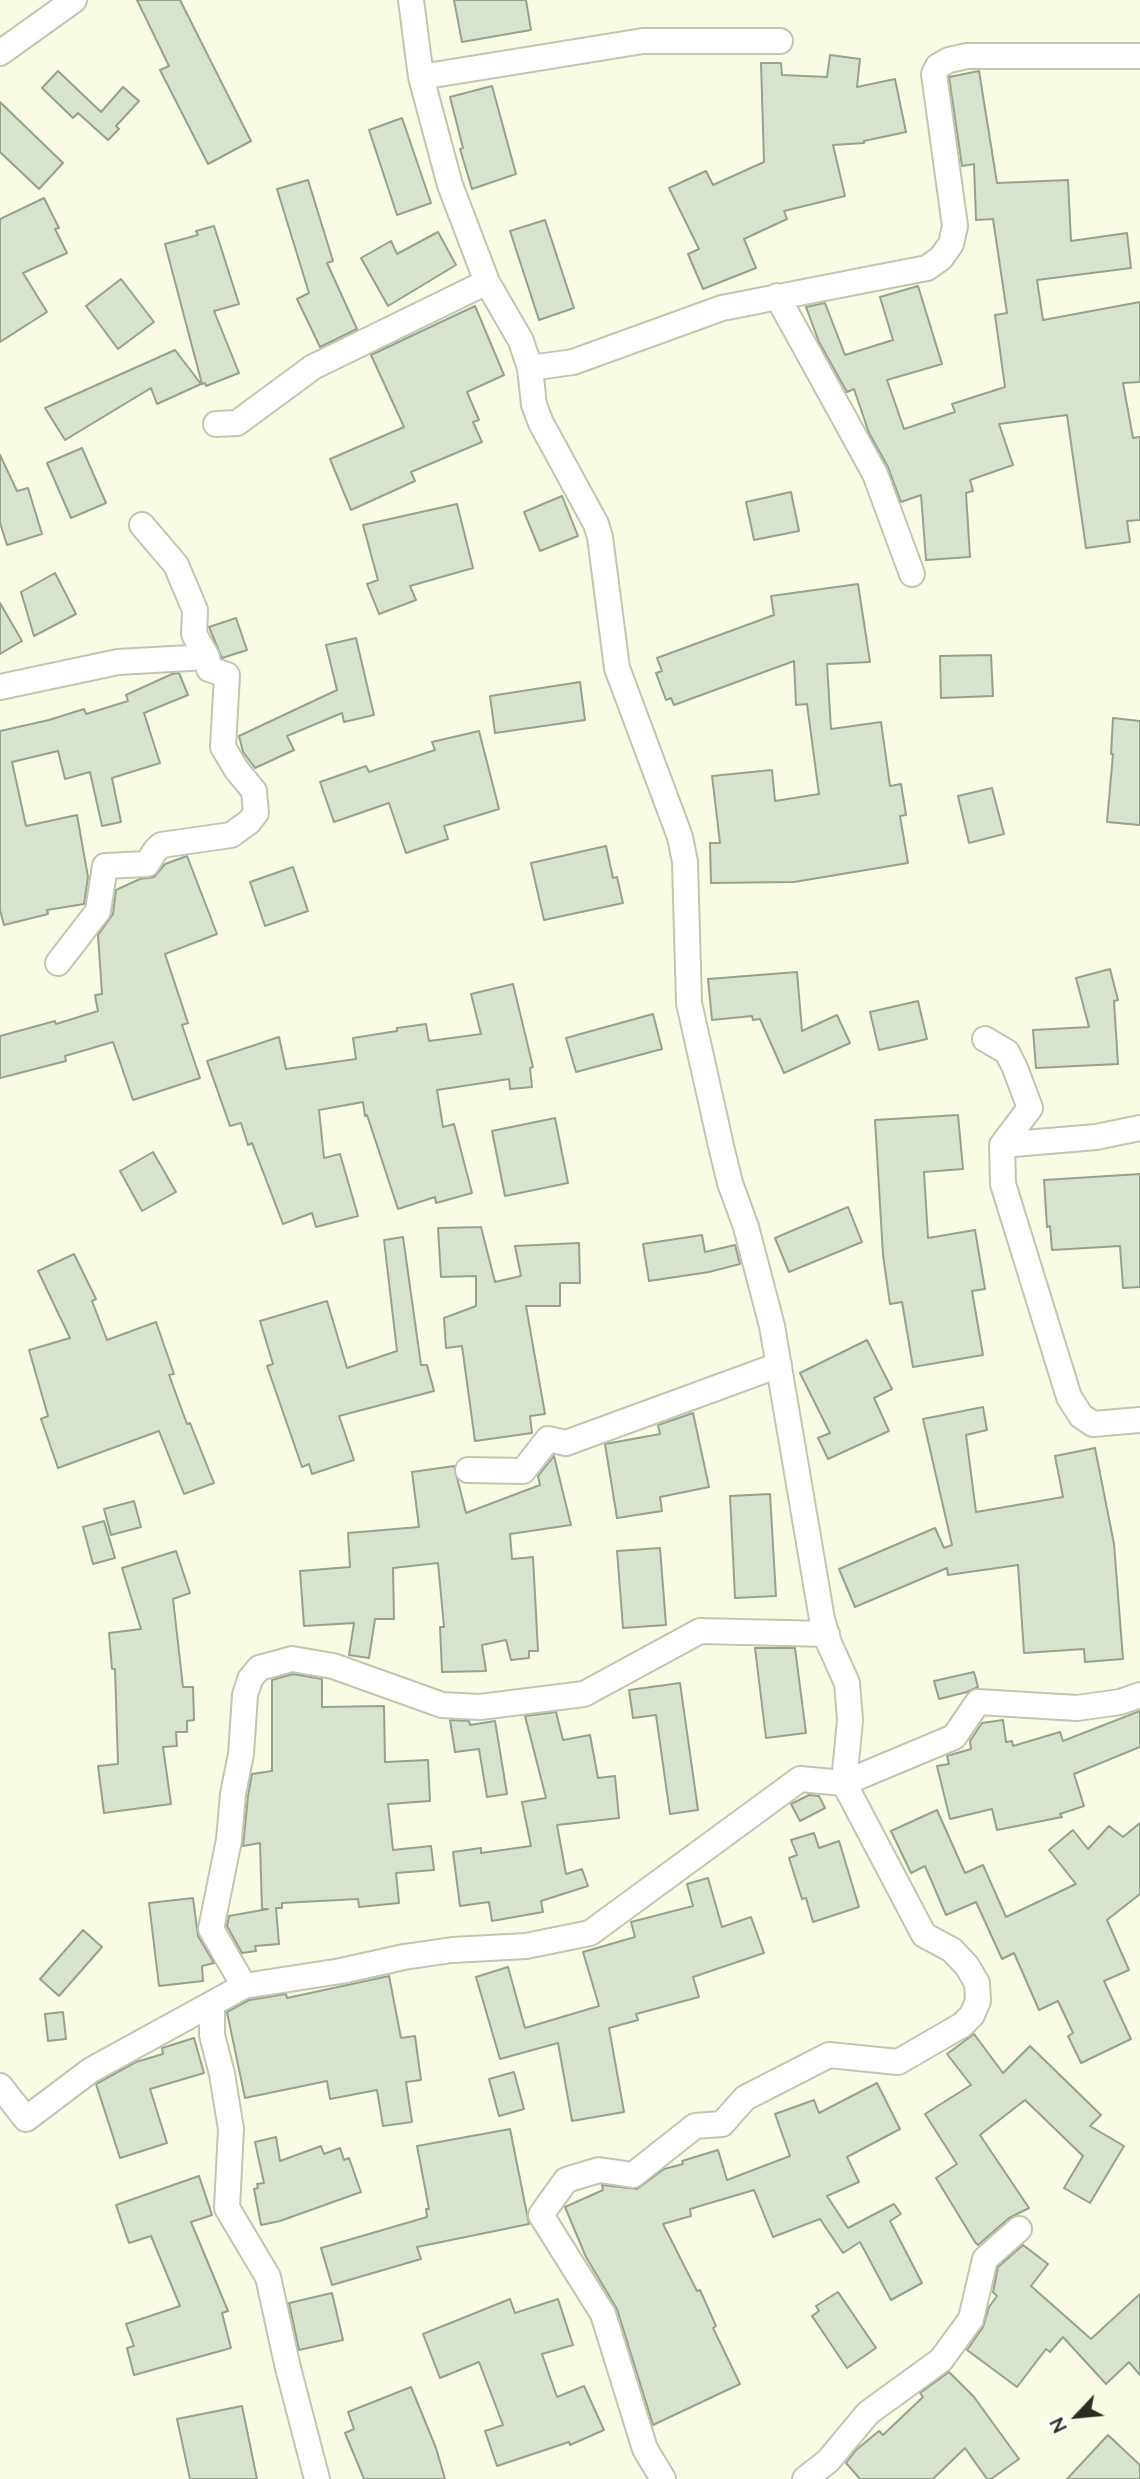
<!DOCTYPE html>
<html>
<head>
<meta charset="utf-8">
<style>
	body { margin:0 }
	#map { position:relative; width:1140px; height:2479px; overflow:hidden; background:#f9fbe4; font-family:Mulish,sans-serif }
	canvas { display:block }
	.north { position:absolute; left:1042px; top:2381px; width:70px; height:70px; -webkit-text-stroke:5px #fff; paint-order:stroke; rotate:244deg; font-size:19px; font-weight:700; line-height:28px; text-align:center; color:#2b2c23 }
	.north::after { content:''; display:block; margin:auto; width:24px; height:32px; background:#2b2c23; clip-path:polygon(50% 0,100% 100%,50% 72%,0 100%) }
</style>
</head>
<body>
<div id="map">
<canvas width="1140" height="2479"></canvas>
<div class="north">N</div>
</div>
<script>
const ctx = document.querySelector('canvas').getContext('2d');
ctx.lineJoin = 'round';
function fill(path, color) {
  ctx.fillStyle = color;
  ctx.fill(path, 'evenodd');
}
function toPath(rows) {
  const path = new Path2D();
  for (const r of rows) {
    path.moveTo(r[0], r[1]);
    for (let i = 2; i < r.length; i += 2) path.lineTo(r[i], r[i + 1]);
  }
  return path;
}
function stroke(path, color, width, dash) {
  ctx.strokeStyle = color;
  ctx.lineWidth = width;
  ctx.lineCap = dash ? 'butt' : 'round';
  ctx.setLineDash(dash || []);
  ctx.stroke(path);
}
const building = toPath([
	[137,0,180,0,251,141,208,164,160,70,169,66,137,0],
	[454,0,526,0,531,30,462,42,454,0],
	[830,55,860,59,857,87,895,79,906,132,864,141,864,143,833,145,845,196,784,211,787,219,744,239,756,268,703,289,688,254,699,249,669,188,706,171,713,185,764,162,761,63,781,63,782,75,827,77,830,55],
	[58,71,101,112,123,87,139,101,116,126,119,129,108,140,78,113,73,118,42,88,58,71],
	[979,71,997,183,1068,180,1071,241,1127,233,1131,268,1037,280,1043,320,1140,302,1140,382,1123,383,1133,438,1140,437,1140,520,1127,521,1130,542,1086,548,1067,415,999,424,1013,465,970,480,973,491,966,493,970,557,926,560,921,495,901,502,888,467,869,433,854,389,847,392,819,342,806,307,825,303,845,355,893,340,880,297,918,286,942,364,887,380,904,429,955,412,952,404,1005,387,995,315,1007,313,993,219,976,220,974,164,962,166,949,77,979,71],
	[492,86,516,174,472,189,460,149,463,148,450,97,492,86],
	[0,102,63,163,39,189,0,152,0,102],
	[402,118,431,203,397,215,369,130,402,118],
	[308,180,333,261,327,263,357,329,320,347,297,299,309,293,277,189,308,180],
	[44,198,59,228,55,229,67,253,23,273,47,312,0,342,0,219,44,198],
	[545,220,574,308,539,320,510,231,545,220],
	[214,226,239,304,214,311,239,373,206,386,205,383,202,384,165,244,198,235,196,231,214,226],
	[438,232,456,265,388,306,361,258,391,241,397,254,438,232],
	[121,279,154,322,118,349,86,306,121,279],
	[475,306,504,375,467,392,479,420,473,422,482,442,411,472,415,481,351,510,330,459,404,427,371,355,475,306],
	[175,350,201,384,157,404,151,388,65,440,45,408,175,350],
	[82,448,106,503,71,518,47,463,82,448],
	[0,455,17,491,28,488,42,534,7,545,0,523,0,455],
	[791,492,799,531,754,540,746,502,791,492],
	[562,496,578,536,540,551,524,512,562,496],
	[457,504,473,568,410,586,416,600,379,614,367,584,378,580,363,525,457,504],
	[55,573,76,614,34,636,21,592,55,573],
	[858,584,870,662,827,664,831,729,881,722,890,786,901,784,906,815,900,816,908,863,794,882,711,883,710,843,720,843,712,776,772,770,775,801,819,794,807,704,796,705,794,661,674,705,671,698,666,700,656,673,662,671,657,658,774,615,771,596,858,584],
	[0,603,22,641,0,654,0,603],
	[236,618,247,650,222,658,209,627,236,618],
	[356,638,374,715,344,722,342,713,287,736,294,750,255,768,243,752,239,736,337,690,326,645,356,638],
	[991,655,993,696,941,698,940,656,991,655],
	[179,673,188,695,144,713,160,763,112,778,121,822,102,826,90,772,65,779,58,751,12,762,26,826,77,815,88,877,84,904,47,910,48,914,4,925,0,910,0,731,49,720,84,709,86,714,128,701,126,695,172,674,179,673],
	[580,682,585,720,495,733,490,696,580,682],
	[1113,718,1140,721,1140,825,1107,822,1113,754,1111,754,1113,718],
	[479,731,499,809,444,826,448,839,406,853,389,803,334,822,320,782,366,766,369,772,435,750,432,742,479,731],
	[992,788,1004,834,969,843,958,796,992,788],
	[606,846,613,878,617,877,623,903,544,920,531,863,606,846],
	[187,856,217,934,165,954,188,1023,182,1025,200,1078,133,1100,113,1042,65,1056,66,1061,0,1078,0,1036,55,1021,56,1024,98,1011,95,995,102,994,98,935,113,914,116,890,140,879,154,877,165,864,187,856],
	[293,867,308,911,265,926,250,882,293,867],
	[1110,969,1118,1000,1114,1001,1118,1064,1036,1068,1033,1030,1089,1027,1076,978,1110,969],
	[797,972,802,1031,837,1015,850,1043,784,1073,760,1019,753,1020,752,1016,712,1020,708,979,797,972],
	[513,984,533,1067,530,1068,532,1087,510,1089,509,1079,437,1090,443,1127,454,1124,472,1193,436,1203,435,1197,398,1209,367,1115,365,1116,363,1102,319,1110,324,1158,340,1154,358,1216,316,1227,312,1213,283,1224,252,1143,248,1145,241,1123,230,1126,207,1061,279,1037,286,1069,356,1059,353,1038,397,1031,397,1028,426,1024,429,1041,481,1034,471,994,513,984],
	[918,1001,927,1039,879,1050,870,1012,918,1001],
	[653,1014,662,1049,576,1072,566,1038,653,1014],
	[958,1115,963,1169,924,1172,928,1238,975,1230,985,1289,972,1291,983,1355,913,1367,902,1302,890,1304,883,1255,875,1120,958,1115],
	[555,1118,568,1183,505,1196,492,1131,555,1118],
	[153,1152,176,1192,142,1211,120,1171,153,1152],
	[1140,1174,1140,1287,1123,1288,1120,1246,1052,1250,1050,1226,1047,1227,1044,1180,1140,1174],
	[848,1207,862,1242,789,1272,775,1238,848,1207],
	[481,1227,495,1282,521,1276,515,1246,579,1243,580,1283,560,1283,560,1306,526,1306,545,1414,530,1416,532,1433,475,1441,462,1346,446,1348,444,1318,476,1306,476,1276,441,1277,438,1228,481,1227],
	[702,1235,705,1252,735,1245,740,1264,709,1272,649,1281,643,1244,702,1235],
	[403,1237,421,1365,427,1365,434,1391,339,1416,354,1460,312,1474,309,1464,302,1467,267,1366,273,1364,260,1321,327,1301,347,1368,397,1351,384,1240,403,1237],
	[74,1254,96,1299,92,1301,107,1340,156,1322,174,1374,169,1375,187,1424,190,1423,214,1483,184,1494,159,1431,58,1468,41,1419,48,1416,29,1350,70,1338,38,1271,74,1254],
	[867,1340,892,1389,874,1398,889,1431,828,1459,818,1438,830,1433,800,1373,867,1340],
	[983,1407,987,1430,966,1435,976,1512,1063,1497,1055,1456,1095,1448,1114,1544,1123,1659,1085,1662,1084,1649,1024,1653,1018,1565,948,1575,947,1568,855,1607,839,1569,935,1528,944,1548,952,1545,923,1419,983,1407],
	[693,1413,709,1487,660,1497,662,1511,617,1518,605,1444,660,1434,658,1425,693,1413],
	[554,1456,571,1525,510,1534,512,1559,533,1557,538,1651,529,1651,529,1658,511,1660,506,1640,482,1645,486,1671,442,1672,440,1627,444,1627,438,1563,393,1568,394,1619,375,1619,369,1658,349,1655,354,1623,304,1626,300,1571,350,1567,348,1533,419,1527,412,1472,454,1466,466,1513,540,1485,538,1476,554,1456],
	[770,1494,776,1596,735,1598,730,1496,770,1494],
	[134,1501,141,1527,111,1535,104,1509,134,1501],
	[104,1521,115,1558,93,1564,83,1527,104,1521],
	[660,1548,666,1625,623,1628,617,1551,660,1548],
	[176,1551,190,1593,173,1599,183,1687,193,1687,194,1720,187,1721,187,1732,176,1732,177,1746,163,1747,171,1804,104,1813,98,1766,118,1764,115,1669,112,1669,109,1633,141,1629,122,1568,176,1551],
	[755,1648,795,1648,806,1733,766,1738,755,1648],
	[974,1672,978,1687,967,1692,939,1699,934,1681,974,1672],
	[293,1674,322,1679,322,1707,384,1706,385,1762,428,1760,430,1801,388,1804,393,1850,431,1846,434,1870,396,1873,399,1903,359,1907,358,1899,282,1903,282,1908,276,1908,279,1944,255,1946,256,1951,242,1953,227,1926,229,1916,268,1909,262,1909,260,1843,243,1846,248,1796,252,1774,272,1771,272,1680,293,1674],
	[680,1683,698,1810,670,1814,656,1715,633,1718,629,1690,680,1683],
	[1140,1711,1140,1747,1074,1774,1084,1806,1060,1814,1062,1817,997,1830,992,1809,950,1819,937,1766,949,1764,947,1756,971,1749,970,1741,982,1723,1003,1720,1006,1742,1012,1741,1013,1746,1060,1732,1063,1741,1140,1711],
	[556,1712,563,1740,590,1735,598,1778,615,1776,619,1818,557,1825,566,1874,582,1869,588,1886,541,1901,543,1912,492,1921,489,1902,460,1906,453,1852,481,1848,481,1853,531,1846,522,1802,546,1798,525,1716,556,1712],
	[450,1720,469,1721,470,1725,495,1721,507,1794,487,1797,479,1749,455,1752,450,1720],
	[809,1795,819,1796,825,1808,800,1821,791,1804,809,1795],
	[937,1810,965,1873,983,1865,1006,1917,1076,1884,1049,1850,1073,1830,1088,1849,1109,1826,1123,1837,1140,1823,1140,1894,1107,1920,1129,1970,1104,1981,1131,2039,1081,2063,1068,2036,1073,2033,1058,2001,1039,2010,1014,1953,1002,1959,976,1902,946,1915,925,1866,911,1873,891,1831,937,1810],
	[814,1833,819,1848,839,1841,859,1907,813,1922,806,1898,802,1899,789,1858,797,1855,791,1840,814,1833],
	[708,1878,722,1927,751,1917,764,1953,693,1977,699,1997,636,2014,638,2020,609,2028,624,2112,572,2121,558,2043,500,2059,476,1977,508,1967,525,2028,599,2006,583,1952,635,1937,631,1922,693,1906,687,1884,708,1878],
	[193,1898,198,1936,214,1963,202,1966,203,1981,159,1986,149,1903,193,1898],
	[83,1930,102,1947,59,1996,40,1979,83,1930],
	[389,1976,401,2038,415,2036,421,2080,406,2082,412,2122,383,2126,377,2090,330,2099,327,2081,245,2098,227,2012,249,2000,286,1994,287,1998,389,1976],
	[63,2012,66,2039,48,2041,45,2014,63,2012],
	[974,2034,1003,2073,1030,2046,1101,2115,1090,2126,1124,2146,1090,2203,1064,2188,1083,2156,1025,2100,980,2135,1029,2208,1009,2218,978,2245,975,2242,936,2178,957,2164,925,2114,971,2085,947,2054,974,2034],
	[194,2038,204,2073,150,2089,167,2143,120,2158,96,2084,136,2062,163,2054,162,2048,194,2038],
	[514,2072,524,2109,499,2116,489,2079,514,2072],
	[877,2083,900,2129,847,2157,859,2182,827,2196,848,2228,894,2204,901,2214,890,2221,922,2283,891,2300,860,2242,843,2253,820,2219,773,2237,754,2190,690,2209,691,2216,663,2224,697,2291,700,2290,716,2326,713,2328,740,2384,653,2425,617,2309,586,2257,565,2207,603,2190,602,2185,637,2189,664,2169,683,2164,682,2161,718,2150,727,2180,790,2156,775,2114,814,2100,819,2113,877,2083],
	[510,2129,529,2224,417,2247,421,2259,332,2285,321,2248,427,2217,426,2209,429,2209,417,2146,510,2129],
	[276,2137,280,2161,321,2146,324,2154,340,2148,344,2160,349,2158,361,2192,280,2221,261,2225,254,2189,258,2188,257,2184,264,2183,255,2142,276,2137],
	[199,2176,212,2215,191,2222,228,2311,222,2313,231,2348,134,2375,127,2348,134,2346,126,2324,180,2306,151,2236,129,2243,116,2205,199,2176],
	[1023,2245,1048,2264,1031,2286,1091,2339,1140,2294,1140,2375,1129,2362,1106,2384,1063,2337,1050,2352,1046,2349,1017,2387,967,2350,983,2327,989,2307,997,2296,993,2292,998,2267,1023,2245],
	[838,2292,876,2348,847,2368,812,2316,819,2311,816,2306,838,2292],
	[332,2293,343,2340,299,2350,289,2303,332,2293],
	[510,2299,515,2313,558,2299,573,2345,542,2354,557,2397,584,2386,604,2430,570,2445,569,2442,497,2466,485,2431,503,2425,479,2362,440,2378,423,2334,510,2299],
	[949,2372,974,2397,1019,2459,991,2479,987,2479,965,2448,933,2479,860,2479,846,2463,856,2450,879,2431,883,2435,923,2397,920,2393,949,2372],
	[411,2387,436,2448,445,2479,364,2479,345,2433,354,2429,348,2412,411,2387],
	[242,2406,257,2479,190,2479,177,2419,242,2406],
	[1108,2435,1140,2465,1140,2479,1067,2479,1108,2435]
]);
fill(building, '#d7e3ce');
stroke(building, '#96a18e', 2);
const minor = toPath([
	[411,0,421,77,450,185,487,282,521,341,530,368,534,405,541,423,596,524,600,537,617,668,680,837,685,862,689,1003,722,1150,730,1183,746,1227,772,1326,822,1619,829,1643,847,1683,850,1720,844,1783,924,1935,952,1950,967,1966,977,1983,978,2001,972,2015,962,2025,898,2062,829,2055,745,2098,722,2124,695,2126,633,2175,599,2170,566,2180,541,2215,603,2314,645,2449,663,2479],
	[0,53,74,0],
	[421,77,643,41,780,41],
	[777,296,875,474,912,574],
	[530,368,573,362,722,308,927,268,941,258,951,244,955,226,934,74,938,66,949,60,967,56,1140,56],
	[216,424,237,423,313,367,487,282],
	[0,687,118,662,207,657],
	[58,963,98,911,105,866,147,864,155,851,161,845,231,835,249,822,256,813,254,791,236,769,223,747,227,675,209,669,207,657,194,634,195,610,176,565,142,525],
	[985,1039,1007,1052,1015,1068,1030,1108,1002,1145,1003,1184,1069,1397,1081,1416,1093,1424,1140,1420],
	[1002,1145,1096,1137,1140,1128],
	[468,1470,523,1471,548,1439,566,1443,779,1365],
	[244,1986,211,1929,229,1840,233,1794,241,1754,245,1695,250,1679,259,1668,292,1659,333,1666,442,1705,480,1707,584,1694,700,1631,827,1634],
	[212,2005,212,2035,222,2074,231,2129,227,2208,268,2277,288,2368,317,2479],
	[0,2086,26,2119,91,2070,244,1986,341,1971,404,1957,452,1950,526,1946,590,1933,800,1779,844,1783,954,1737,978,1702,1077,1708,1120,1702,1140,1695],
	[805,2479,828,2461,868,2413,941,2360,971,2319,985,2259,1019,2229]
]);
stroke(minor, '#c4c5b0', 28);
stroke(minor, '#fff', 24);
</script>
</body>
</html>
